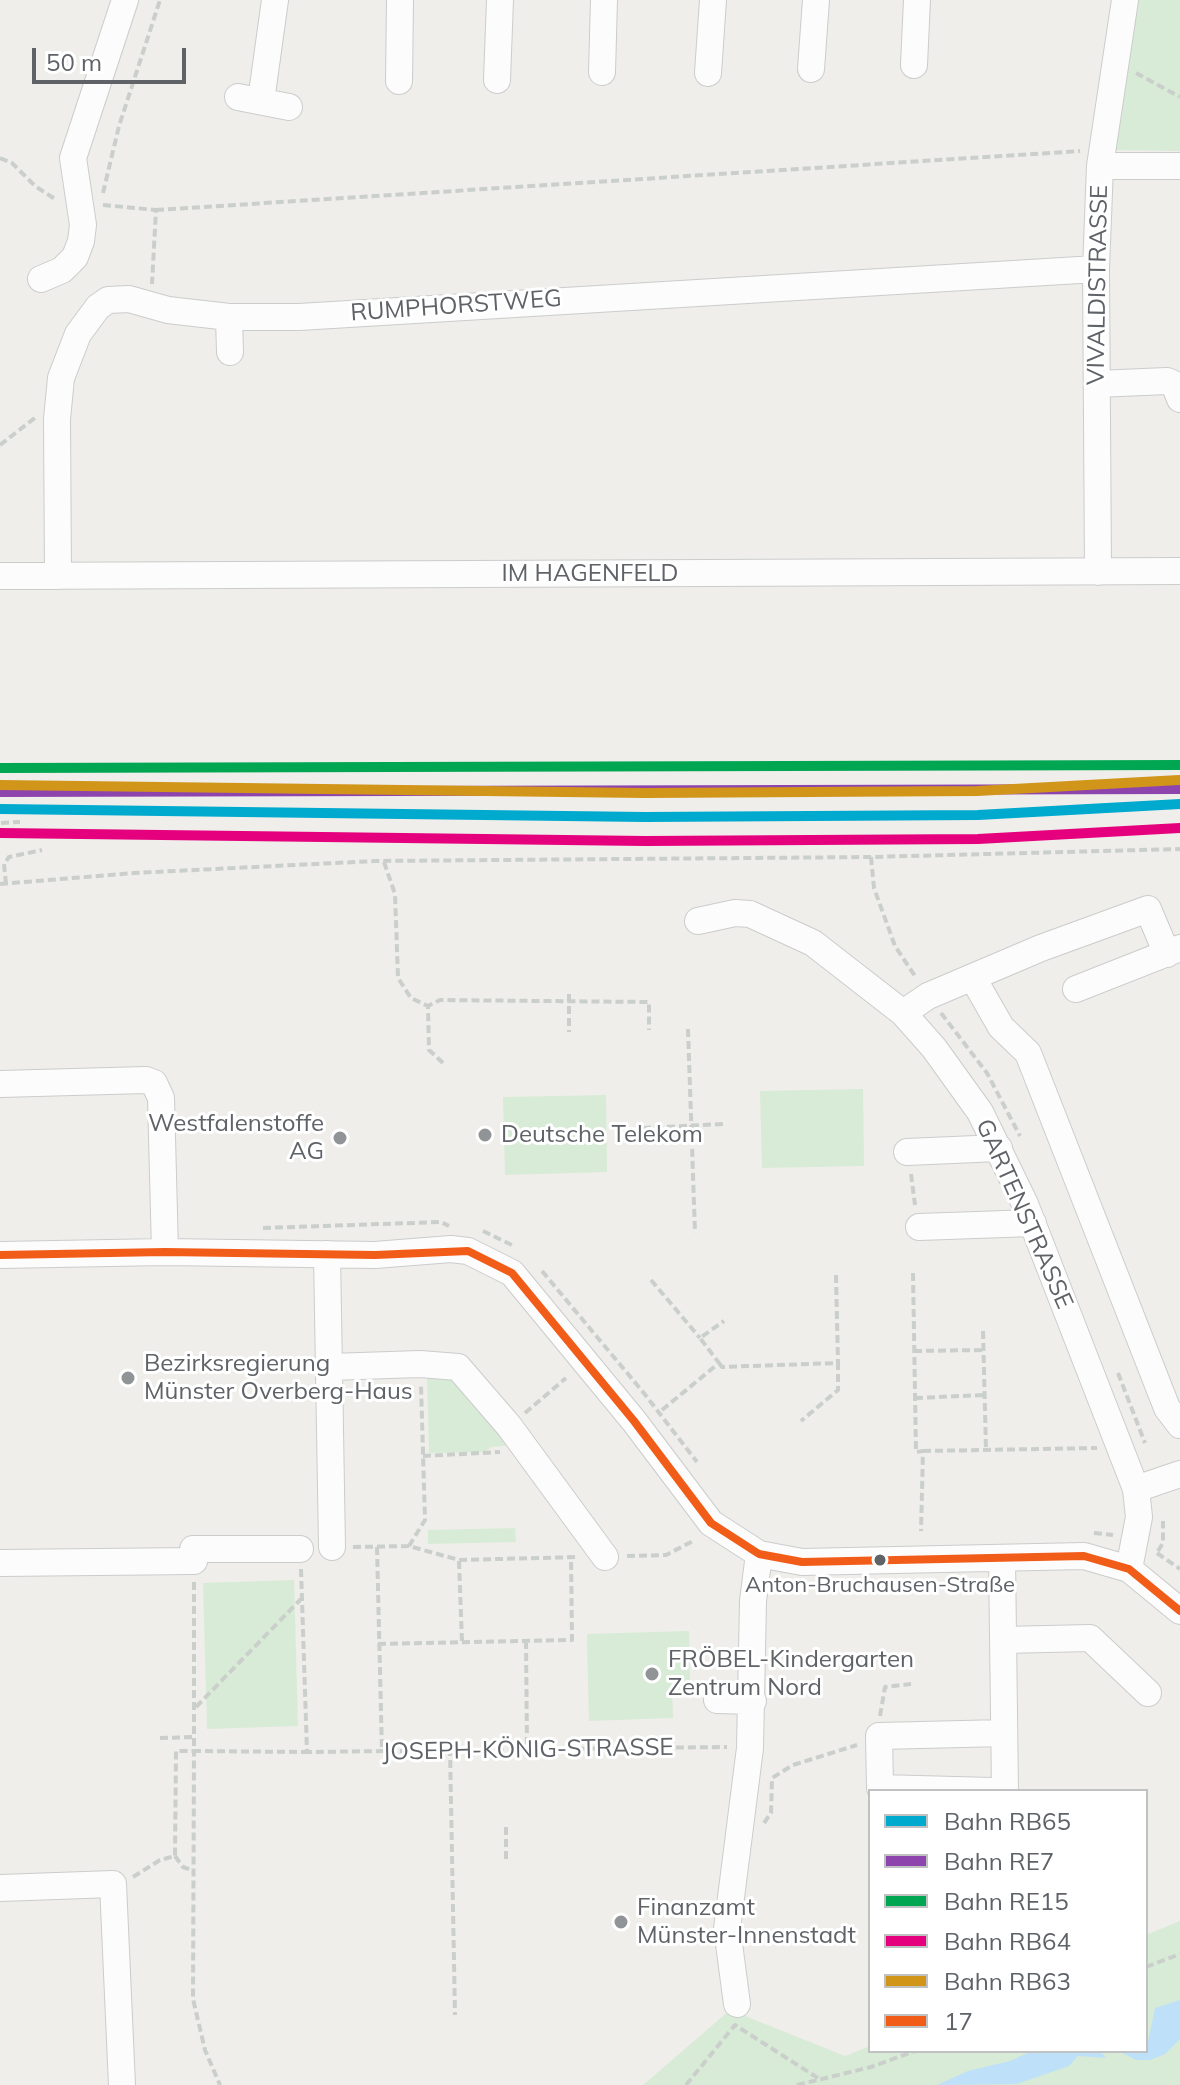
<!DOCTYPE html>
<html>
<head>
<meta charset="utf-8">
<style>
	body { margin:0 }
	#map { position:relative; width:1180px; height:2085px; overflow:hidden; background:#efeeea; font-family:Mulish,sans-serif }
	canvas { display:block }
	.legend { position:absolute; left:868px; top:1789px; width:280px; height:264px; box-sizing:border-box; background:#fff; border:2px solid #bfc1c3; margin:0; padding:10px 14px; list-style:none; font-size:24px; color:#5f6368 }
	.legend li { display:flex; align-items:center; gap:16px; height:40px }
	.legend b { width:40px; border:2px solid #bfc1c3 }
	.scale { position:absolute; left:32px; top:48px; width:154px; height:36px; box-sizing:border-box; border:4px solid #5f6368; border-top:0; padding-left:10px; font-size:24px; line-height:28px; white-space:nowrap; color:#5f6368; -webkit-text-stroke:6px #fff; paint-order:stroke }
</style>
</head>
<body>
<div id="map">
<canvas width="1180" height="2085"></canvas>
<ul class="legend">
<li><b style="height:10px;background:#00a9ce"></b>Bahn RB65</li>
<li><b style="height:10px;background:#8e44ad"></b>Bahn RE7</li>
<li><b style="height:10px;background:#00a651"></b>Bahn RE15</li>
<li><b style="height:10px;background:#e5007d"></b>Bahn RB64</li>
<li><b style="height:10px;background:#d1951a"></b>Bahn RB63</li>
<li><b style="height:10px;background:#f25c19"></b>17</li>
</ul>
<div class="scale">50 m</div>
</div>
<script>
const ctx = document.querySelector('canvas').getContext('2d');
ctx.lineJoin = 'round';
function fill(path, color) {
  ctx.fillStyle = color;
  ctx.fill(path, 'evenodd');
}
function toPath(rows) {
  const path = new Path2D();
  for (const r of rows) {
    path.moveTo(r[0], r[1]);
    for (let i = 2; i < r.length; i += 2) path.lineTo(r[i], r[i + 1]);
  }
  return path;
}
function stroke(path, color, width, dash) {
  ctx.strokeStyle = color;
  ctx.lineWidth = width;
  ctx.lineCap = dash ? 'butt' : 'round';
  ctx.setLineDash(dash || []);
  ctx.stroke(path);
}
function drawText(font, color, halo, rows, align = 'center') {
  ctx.font = font + ' Mulish,sans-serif';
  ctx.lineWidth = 6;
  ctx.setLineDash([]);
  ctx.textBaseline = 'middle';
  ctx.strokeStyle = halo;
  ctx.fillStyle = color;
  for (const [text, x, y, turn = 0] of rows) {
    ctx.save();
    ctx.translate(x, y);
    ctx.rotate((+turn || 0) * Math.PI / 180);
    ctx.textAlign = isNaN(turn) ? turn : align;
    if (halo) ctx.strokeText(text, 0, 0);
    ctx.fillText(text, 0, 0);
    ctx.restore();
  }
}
fill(toPath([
	[1134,0,1180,0,1180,151,1115,150],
	[863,1089,864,1166,762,1168,760,1091],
	[606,1095,607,1172,505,1175,503,1097],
	[456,1373,515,1445,491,1447,485,1452,429,1453,427,1374],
	[515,1528,516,1542,428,1544,428,1530],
	[294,1580,298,1726,207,1729,203,1583],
	[689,1631,690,1686,672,1686,673,1718,589,1721,587,1634],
	[1180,1921,1180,2085,643,2085,730,2010,845,2056,870,2046,870,2051,1146,2051,1146,1935]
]), '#d8ebd6');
fill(toPath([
	[1180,2000,1180,2039,1165,2054,1150,2060,1136,2060,1118,2051,1146,2051,1155,2008],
	[1032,2051,1100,2051,1106,2058,1078,2056,1069,2066,1017,2084,937,2085,968,2071,1010,2061]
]), '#bfe0f9');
const minor = toPath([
	[914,65,917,0],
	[811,69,816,0],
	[602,72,604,0],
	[708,73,713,0],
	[497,80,500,0],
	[399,81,400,0],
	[238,97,289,107],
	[261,101,275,0],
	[1100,166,1180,166],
	[41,279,62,270,75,257,81,241,83,225,73,158,125,0],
	[229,317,230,352],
	[1097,384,1167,381,1174,384,1180,399],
	[1098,572,1096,269,1100,166,1125,0],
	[0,576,1180,571],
	[58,576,57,419,61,378,78,334,98,307,108,300,129,299,168,310,229,317,299,317,1096,269],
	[698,921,735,913,750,914,813,943,903,1013,934,1048,980,1112,1025,1204,1136,1489,1139,1517,1129,1569],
	[973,978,1001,1027,1028,1053,1167,1408,1180,1425],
	[1076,989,1180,948],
	[903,1013,928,996,1041,948,1148,909,1167,954],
	[0,1084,146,1080,154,1083,161,1098,165,1252],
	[907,1152,999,1148],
	[919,1227,1033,1223],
	[327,1254,332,1547],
	[0,1255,165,1252,375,1255,451,1249,468,1251,512,1273,634,1421,711,1523,759,1554,802,1562,1084,1556,1129,1569,1180,1611],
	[330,1367,420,1364,458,1367,509,1426,605,1557],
	[1136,1489,1180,1474],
	[1002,1558,1005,1791],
	[0,1563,194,1561,193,1549,300,1549],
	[1003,1640,1090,1638,1148,1693],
	[717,1700,753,1701],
	[992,1791,880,1788,879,1736,1004,1733],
	[0,1888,113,1884,122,2085],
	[737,2004,727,1929,750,1748,753,1601,759,1554]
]);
stroke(minor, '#cbcccc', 28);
stroke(toPath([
	[1136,73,1180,97],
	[0,158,12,163,35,186,55,199],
	[103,193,119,126,160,0],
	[103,205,156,210,152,284],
	[156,210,1080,151],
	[0,445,36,417],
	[1,823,20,822],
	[871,857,874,888,895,946,915,976],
	[384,862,395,894,398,978,411,998,428,1006],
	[0,884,134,873,375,861,871,857,1180,849],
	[6,884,4,864,9,857,42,850],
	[569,994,569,1032],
	[941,1013,987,1073,1020,1136],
	[688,1029,695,1233],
	[443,1063,429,1050,428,1006,440,1000,649,1002,649,1030],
	[643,1128,723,1124],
	[911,1174,915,1205],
	[263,1228,441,1222,449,1226],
	[483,1231,514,1246],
	[542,1271,643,1392,697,1462],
	[913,1273,916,1452,923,1451,921,1531],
	[836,1275,838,1363],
	[651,1280,700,1338],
	[983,1331,986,1450],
	[914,1351,983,1350],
	[719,1363,722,1367,838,1363,838,1390,801,1421],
	[1118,1373,1145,1443],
	[915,1398,984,1395],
	[662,1410,719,1363,700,1338,724,1321],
	[525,1413,566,1378],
	[923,1451,1097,1448],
	[423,1456,500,1452],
	[1094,1533,1113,1535],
	[409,1546,425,1520,421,1386],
	[353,1547,409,1546,459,1560,578,1557],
	[377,1547,382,1753],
	[1158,1551,1163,1543,1163,1521],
	[1157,1553,1180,1569],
	[627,1556,666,1555,693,1541],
	[459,1561,462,1642],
	[301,1569,307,1752,727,1747],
	[194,1582,194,1751,307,1752],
	[526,1641,527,1747],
	[378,1644,572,1640,571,1557],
	[196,1707,301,1599],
	[880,1716,885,1687,911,1684],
	[160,1738,194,1737],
	[450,1748,455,2015],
	[764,1823,771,1813,772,1778,793,1765,857,1745],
	[175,1856,183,1867,195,1871],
	[506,1859,506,1823],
	[133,1877,160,1860,175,1856,176,1751,194,1751,193,1999,205,2050,220,2085],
	[1146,1967,1180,1954],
	[686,2085,735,2025,821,2080],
	[797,2085,871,2067,915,2051]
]), '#cacfcc', 4, [8, 4]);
stroke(minor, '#fdfcfc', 26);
stroke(toPath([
	[0,1255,165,1252,375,1255,468,1251,512,1273,634,1421,711,1523,759,1554,802,1562,1084,1556,1129,1569,1180,1611]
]), '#f25c19', 8);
stroke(toPath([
	[0,809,645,817,978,815,1180,804]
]), '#00a9ce', 10);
stroke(toPath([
	[0,792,1180,789]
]), '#8e44ad', 10);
stroke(toPath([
	[0,768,1180,765]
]), '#00a651', 10);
stroke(toPath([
	[0,833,645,841,978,839,1180,828]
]), '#e5007d', 10);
stroke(toPath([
	[0,785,645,793,977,791,1179,780]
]), '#d1951a', 10);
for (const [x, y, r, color] of [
	[485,1135,8,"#919496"],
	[340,1138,8,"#919496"],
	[128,1378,8,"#919496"],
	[880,1560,7,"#5f6368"],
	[652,1674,8,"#919496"],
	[621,1922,8,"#919496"]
]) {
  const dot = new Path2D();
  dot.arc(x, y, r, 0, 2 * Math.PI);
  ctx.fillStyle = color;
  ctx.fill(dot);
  stroke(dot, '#fff', 3);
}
drawText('22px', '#5f6368', '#fff', [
	["Anton-Bruchausen-Straße",880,1585]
]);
drawText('24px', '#5f6368', '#fff', [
	["VIVALDISTRASSE",1098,285,-89],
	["RUMPHORSTWEG",456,306,-4],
	["IM HAGENFELD",590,574],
	["GARTENSTRASSE",1024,1214,66],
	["JOSEPH-KÖNIG-STRASSE",528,1750,-1]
]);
drawText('24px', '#5f6368', '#fff', [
	["Westfalenstoffe",324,1124,"right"],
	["AG",324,1152,"right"],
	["Deutsche Telekom",501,1135],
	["Bezirksregierung",144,1364],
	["Münster Overberg-Haus",144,1392],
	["FRÖBEL-Kindergarten",668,1660],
	["Zentrum Nord",668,1688],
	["Finanzamt",637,1908],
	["Münster-Innenstadt",637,1936]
], 'left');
</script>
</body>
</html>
